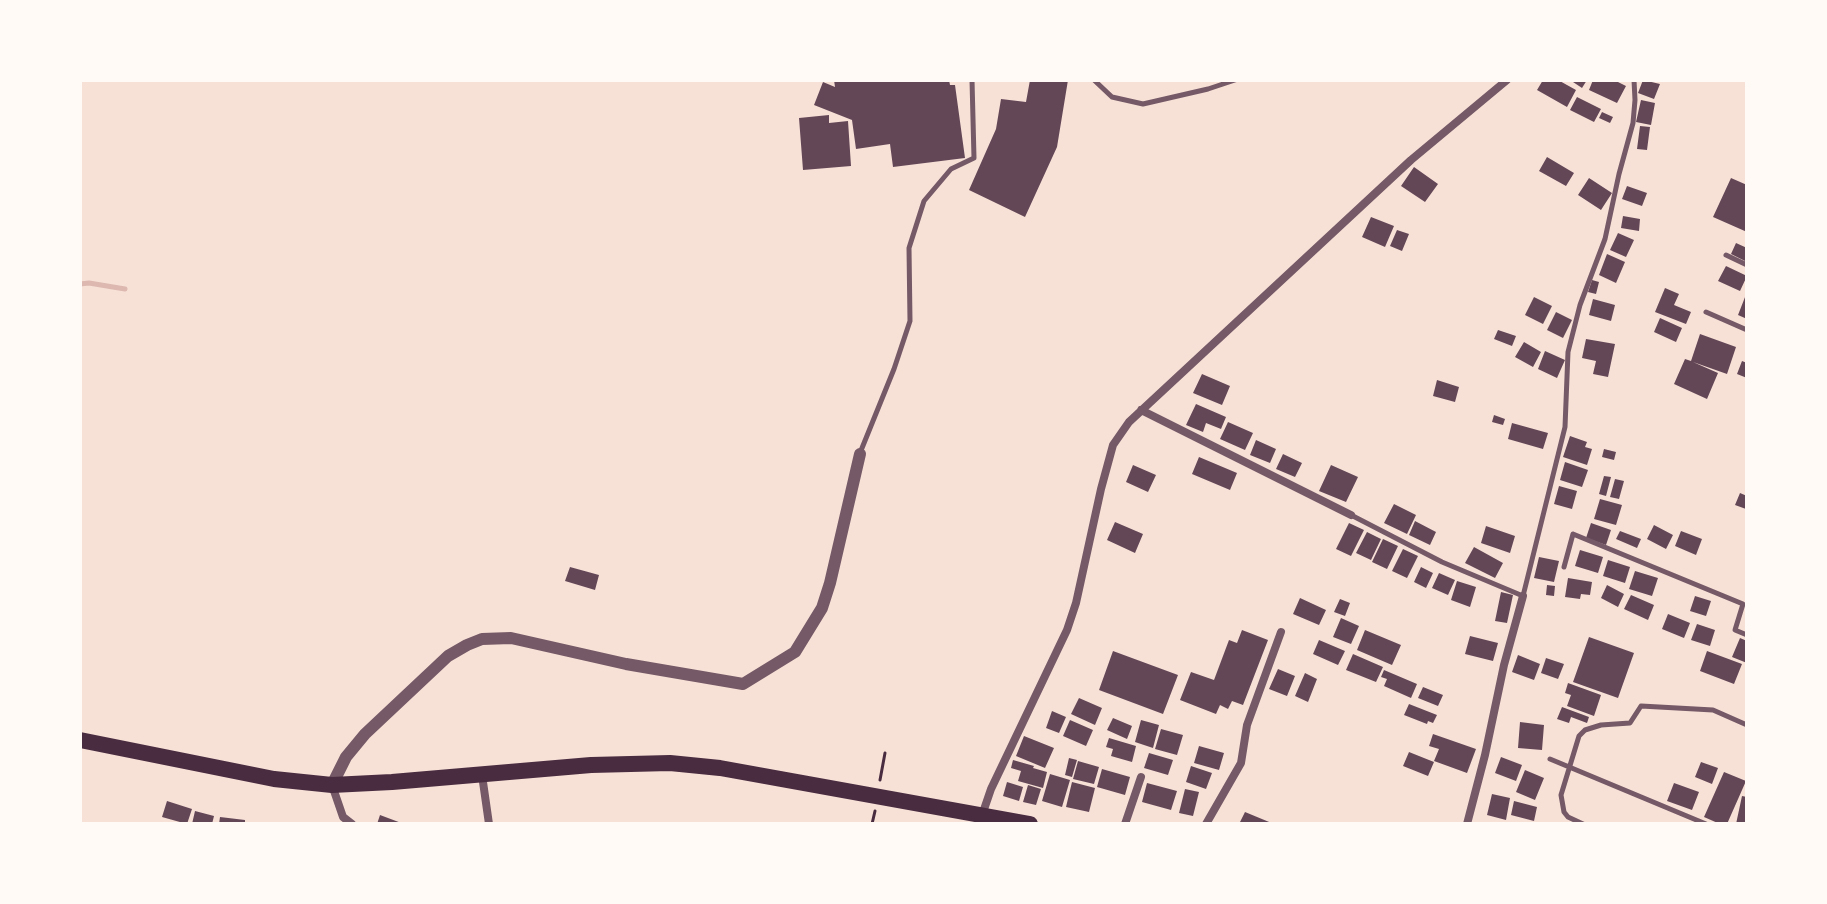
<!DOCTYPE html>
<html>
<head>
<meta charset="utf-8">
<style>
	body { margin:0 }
	#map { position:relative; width:1827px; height:904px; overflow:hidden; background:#f7e1d7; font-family:"DM Sans",sans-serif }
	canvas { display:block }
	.frame { position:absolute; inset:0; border:82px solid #fffaf5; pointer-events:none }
</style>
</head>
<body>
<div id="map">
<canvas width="1827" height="904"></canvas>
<div class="frame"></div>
</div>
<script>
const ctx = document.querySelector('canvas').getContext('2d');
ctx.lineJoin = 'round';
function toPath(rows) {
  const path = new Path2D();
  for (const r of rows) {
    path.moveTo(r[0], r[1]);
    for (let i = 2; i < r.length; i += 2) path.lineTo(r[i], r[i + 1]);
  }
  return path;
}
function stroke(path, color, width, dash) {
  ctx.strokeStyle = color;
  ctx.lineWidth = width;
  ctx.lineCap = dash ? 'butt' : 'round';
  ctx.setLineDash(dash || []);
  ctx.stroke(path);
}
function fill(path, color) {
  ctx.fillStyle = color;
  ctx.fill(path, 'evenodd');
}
stroke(toPath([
	[80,284,89,283,125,289]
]), '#dcb8b0', 5);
fill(toPath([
	[834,80,949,80,950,85,955,85,965,158,893,167,890,144,856,149,852,120,814,105,823,82,835,87],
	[1030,80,1068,80,1057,147,1025,217,969,190,996,129,1001,99,1026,102],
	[1543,80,1558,80,1576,90,1567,107,1537,90],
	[1570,80,1587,80,1582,88],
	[1593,80,1614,80,1626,86,1617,103,1589,90],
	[1643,80,1660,84,1654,99,1638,93],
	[1577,97,1601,109,1594,122,1570,110],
	[1641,100,1655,103,1651,125,1636,122],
	[1602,112,1613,117,1610,123,1599,118],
	[829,115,829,123,848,121,851,166,803,170,799,118],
	[1640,126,1650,127,1647,150,1637,149],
	[1547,157,1574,173,1566,186,1539,171],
	[1414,167,1438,184,1425,202,1401,186],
	[1589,178,1612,193,1601,210,1578,195],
	[1731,178,1747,185,1747,232,1713,217],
	[1627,186,1647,193,1642,206,1622,199],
	[1623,216,1640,219,1639,231,1621,228],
	[1371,217,1394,226,1385,247,1362,237],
	[1397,230,1409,234,1402,251,1390,246],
	[1618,233,1634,240,1626,257,1610,250],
	[1736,243,1747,248,1747,262,1731,254],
	[1607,254,1625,262,1616,283,1599,275],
	[1726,266,1747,276,1740,291,1718,281],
	[1592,280,1599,282,1596,294,1588,292],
	[1665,288,1679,294,1674,305,1691,312,1686,324,1655,312],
	[1747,292,1747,319,1738,315],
	[1534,297,1552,306,1543,324,1525,315],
	[1593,299,1615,305,1611,321,1589,315],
	[1556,312,1572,320,1563,338,1547,330],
	[1660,318,1682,328,1676,342,1654,332],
	[1498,330,1516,336,1512,346,1494,339],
	[1700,334,1736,347,1727,374,1693,362,1718,373,1707,399,1674,384,1685,359,1691,361],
	[1586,339,1615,344,1608,377,1593,374,1596,361,1582,358],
	[1524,342,1541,352,1533,367,1515,357],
	[1545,351,1565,360,1557,378,1538,369],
	[1742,361,1747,363,1747,378,1737,374],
	[1202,374,1230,386,1222,405,1193,393],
	[1437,380,1459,387,1455,402,1433,396],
	[1196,404,1226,417,1221,429,1206,423,1203,432,1186,425],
	[1494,415,1505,419,1503,425,1492,422],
	[1228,422,1253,433,1245,450,1220,439],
	[1512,423,1548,433,1543,449,1508,439],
	[1570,436,1587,442,1585,447,1592,449,1587,465,1563,457],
	[1256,440,1276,449,1270,463,1250,455],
	[1604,449,1616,452,1614,460,1602,457],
	[1283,454,1302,463,1295,477,1276,469],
	[1199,457,1237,473,1230,490,1192,474],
	[1565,462,1588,470,1582,487,1560,480],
	[1133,465,1156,475,1148,492,1126,482],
	[1331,465,1358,477,1346,502,1319,491],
	[1604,476,1611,477,1606,496,1599,494],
	[1615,479,1624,481,1619,499,1610,497],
	[1559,486,1577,491,1572,509,1554,504],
	[1740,493,1747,496,1746,509,1735,505],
	[1600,499,1622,505,1616,525,1594,519],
	[1394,504,1416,515,1407,534,1384,523],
	[1415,521,1436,532,1430,545,1409,535],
	[1115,522,1143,534,1135,553,1107,540],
	[1349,523,1364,530,1351,556,1336,549],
	[1591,523,1611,530,1606,545,1586,538],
	[1654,525,1673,535,1666,549,1647,539],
	[1486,526,1515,536,1510,553,1481,543],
	[1620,531,1641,539,1637,548,1616,539],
	[1681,531,1702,539,1696,555,1675,546],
	[1367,532,1381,539,1371,560,1356,553],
	[1383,539,1398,546,1387,569,1372,562],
	[1474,547,1503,563,1495,578,1465,563],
	[1403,549,1418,556,1407,578,1392,571],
	[1580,550,1603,557,1598,573,1575,566],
	[1539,557,1559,561,1554,582,1534,578],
	[1608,560,1630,567,1625,583,1603,576],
	[570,567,599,575,595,590,565,581],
	[1421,567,1433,573,1426,588,1414,582],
	[1635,571,1658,578,1652,596,1629,589],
	[1439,573,1455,580,1448,595,1432,588],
	[1568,578,1592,582,1590,595,1581,594,1580,599,1565,597],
	[1457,581,1476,587,1470,607,1451,600],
	[1547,585,1555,586,1554,596,1546,595],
	[1607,585,1624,594,1618,607,1601,598],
	[1501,592,1513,595,1507,623,1495,621],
	[1631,595,1654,605,1648,620,1624,609],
	[1695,596,1711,601,1706,616,1690,611],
	[1300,598,1326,610,1319,625,1293,614],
	[1340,599,1350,603,1345,616,1334,612],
	[1668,614,1690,623,1684,638,1662,629],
	[1341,618,1359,626,1351,644,1333,637],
	[1697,624,1715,630,1710,646,1691,640],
	[1242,630,1268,640,1243,705,1232,701,1228,709,1220,705,1216,714,1180,700,1191,672,1214,680,1229,640,1237,643],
	[1365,630,1401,645,1392,665,1357,650],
	[1470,636,1498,643,1493,661,1465,654],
	[1589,637,1634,653,1618,698,1573,682],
	[1740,638,1747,641,1747,663,1732,657],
	[1319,640,1345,651,1338,665,1313,654],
	[1113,651,1178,675,1163,714,1099,690],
	[1707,651,1742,664,1734,684,1700,671],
	[1353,654,1383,667,1376,682,1346,670],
	[1518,655,1540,664,1534,680,1512,672],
	[1546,658,1564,664,1558,679,1541,673],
	[1278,669,1295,676,1287,696,1269,689],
	[1384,670,1417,684,1411,698,1384,686,1387,679,1381,677],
	[1305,673,1317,679,1308,702,1295,696],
	[1568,683,1601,695,1594,716,1567,706,1571,695,1565,693],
	[1423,687,1443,695,1438,706,1418,698],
	[1079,698,1102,708,1095,725,1071,714],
	[1409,704,1437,715,1433,723,1428,721,1427,724,1404,715],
	[1562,707,1589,717,1587,723,1571,717,1569,723,1557,719],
	[1052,711,1066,717,1059,733,1046,728],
	[1113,718,1132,726,1127,739,1107,730],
	[1070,720,1093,730,1086,746,1063,736],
	[1141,720,1159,725,1153,748,1135,742],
	[1520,722,1544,725,1542,750,1518,748],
	[1161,729,1183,735,1177,755,1155,749],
	[1433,734,1476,749,1467,773,1434,761,1439,749,1429,746],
	[1024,736,1054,748,1045,768,1016,756],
	[1109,738,1136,746,1132,762,1111,756,1113,749,1106,747],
	[1199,746,1224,753,1219,770,1194,763],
	[1409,752,1434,762,1428,776,1403,766],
	[1149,753,1173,760,1168,775,1144,768],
	[1501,757,1522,765,1516,781,1495,773],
	[1069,758,1077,760,1072,777,1065,775],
	[1013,760,1034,766,1033,768,1047,772,1043,788,1018,781,1021,771,1011,768],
	[1078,761,1099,767,1094,784,1073,779],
	[1701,762,1718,768,1712,784,1695,777],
	[1191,766,1212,773,1206,789,1186,782],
	[1102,769,1130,777,1125,795,1097,787],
	[1525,770,1544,778,1535,800,1516,792],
	[1724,772,1746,781,1727,824,1720,824,1704,817],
	[1050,774,1070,780,1062,807,1042,801],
	[1007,782,1023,787,1019,801,1003,796],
	[1072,782,1095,788,1089,812,1066,807],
	[1147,783,1177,791,1171,810,1142,802],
	[1674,783,1699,792,1692,810,1667,801],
	[1028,785,1041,789,1036,805,1023,802],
	[1185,789,1199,792,1193,816,1179,813],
	[1492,794,1510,798,1506,820,1487,815],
	[1742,796,1747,797,1747,824,1736,824],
	[167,801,192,809,187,824,162,817],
	[1514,801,1537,807,1534,821,1511,815],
	[195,811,214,816,212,824,192,824],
	[1245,812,1274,824,1239,824],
	[380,815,404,824,377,824],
	[220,817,245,820,245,824,219,824]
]), '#644757');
stroke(toPath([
	[880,780,885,753],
	[872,824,875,811]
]), '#4a2c40', 3);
stroke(toPath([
	[1094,80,1112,97,1143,104,1208,89,1235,80],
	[1726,255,1747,265],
	[1706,312,1747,330],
	[860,453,894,369,910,321,909,248,924,201,951,169,974,158,972,80],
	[1351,515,1442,562,1523,596,1565,427,1568,352,1580,305,1605,239,1619,174,1633,123,1635,100,1634,80],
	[1564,567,1573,534,1743,604,1735,630,1747,635],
	[1550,759,1706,824],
	[1583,824,1568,817,1564,812,1561,795,1579,736,1585,730,1601,725,1630,723,1641,706,1713,710,1747,725]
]), '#755966', 5);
stroke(toPath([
	[1141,410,1351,515],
	[482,775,489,824],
	[332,785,343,817,352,824],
	[979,824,991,789,1067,630,1076,603,1101,489,1113,445,1129,422,1411,160,1507,80],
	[1125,824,1141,777],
	[1206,824,1241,763,1247,725,1281,632],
	[1467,824,1485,755,1504,665,1523,596]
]), '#755966', 8);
stroke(toPath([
	[332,785,346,757,365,734,448,656,467,645,482,639,511,638,626,664,743,684,795,652,822,608,830,583,860,454]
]), '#755966', 12);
stroke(toPath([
	[80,740,274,779,332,785,392,782,591,765,670,763,720,768,1030,824]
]), '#4a2c40', 16);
</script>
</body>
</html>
